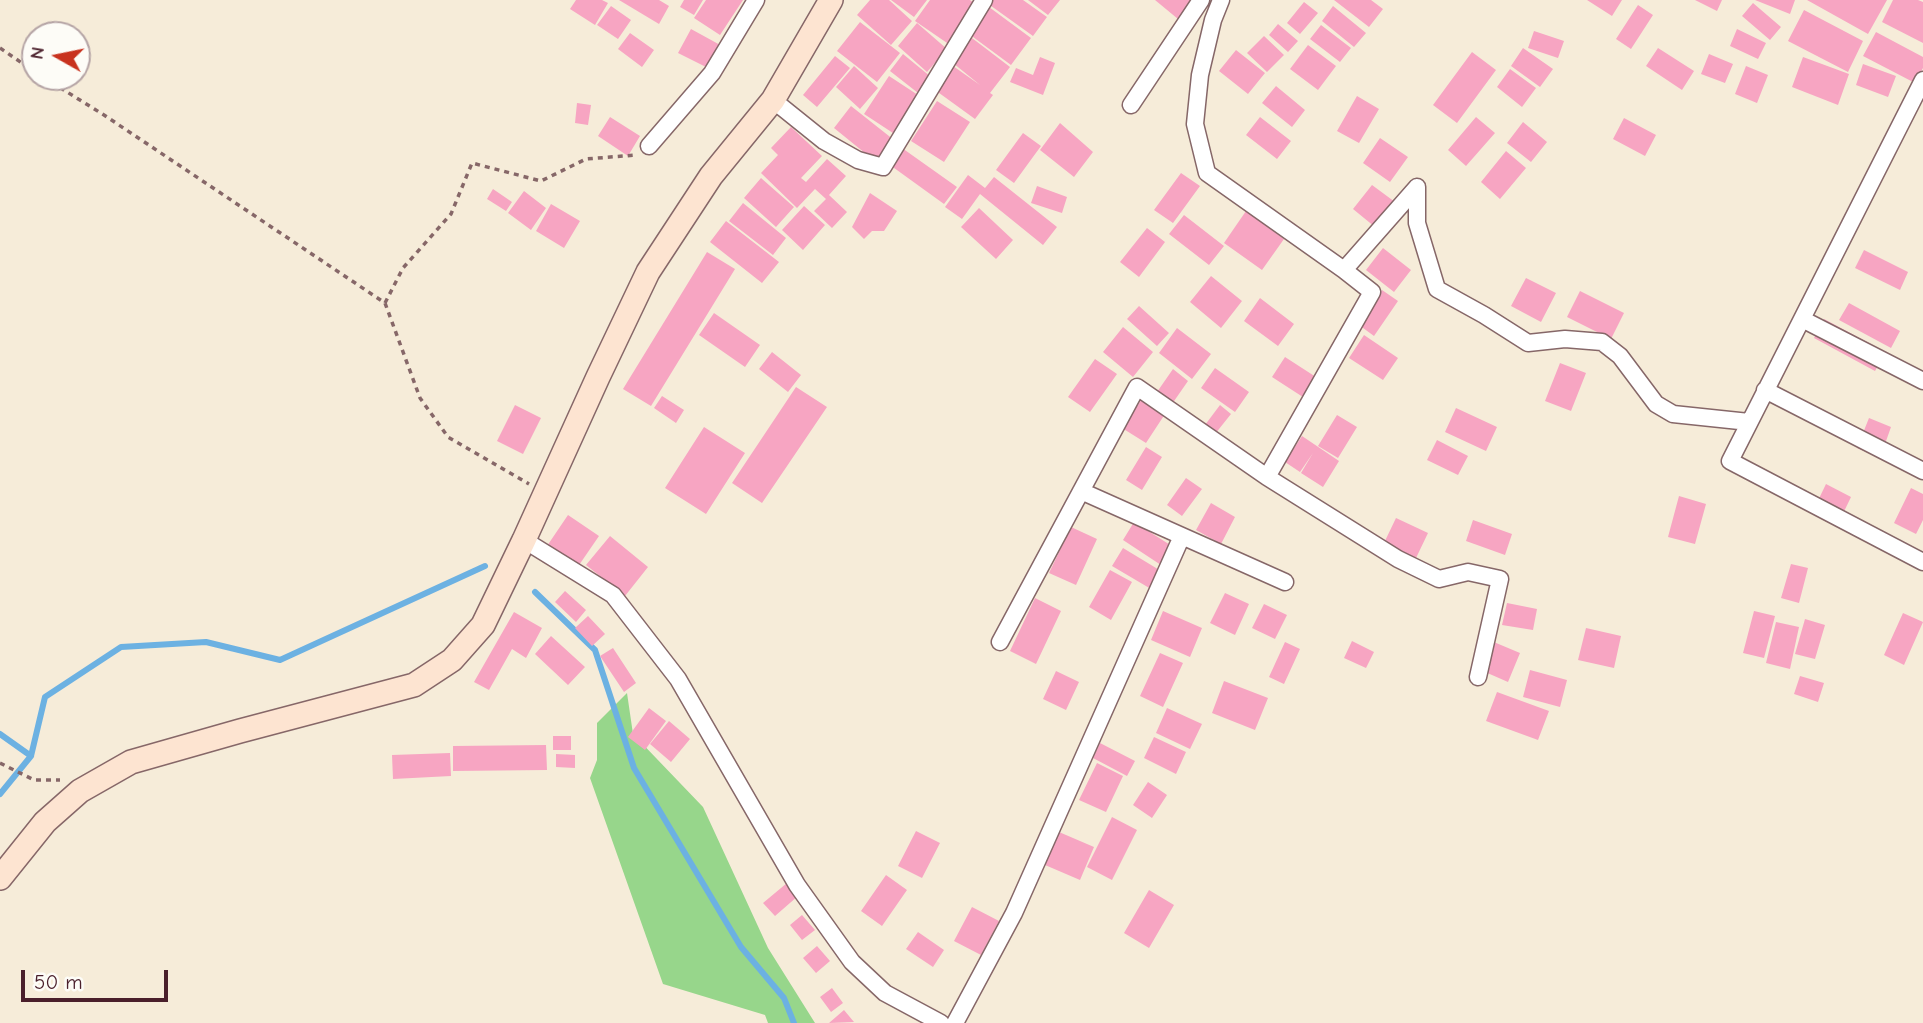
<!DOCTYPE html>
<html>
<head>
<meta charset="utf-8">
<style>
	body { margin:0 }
	#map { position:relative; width:1923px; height:1023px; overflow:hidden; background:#f6ecd9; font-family:"Comic Neue",sans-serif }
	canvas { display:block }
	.north { position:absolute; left:21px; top:21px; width:70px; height:70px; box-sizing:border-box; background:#fdfcf7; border:2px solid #b5a4a5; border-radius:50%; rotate:279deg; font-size:19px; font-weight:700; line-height:28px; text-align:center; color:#4a1f2b }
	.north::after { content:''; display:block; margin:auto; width:24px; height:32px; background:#c8321e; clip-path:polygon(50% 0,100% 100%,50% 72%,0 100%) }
	.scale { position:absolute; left:21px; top:970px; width:147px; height:32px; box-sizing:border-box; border:4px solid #4a1f2b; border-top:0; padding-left:9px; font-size:21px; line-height:24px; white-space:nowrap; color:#4a1f2b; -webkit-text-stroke:5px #fdfcf7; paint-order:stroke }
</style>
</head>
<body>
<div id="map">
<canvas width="1923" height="1023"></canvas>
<div class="north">N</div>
<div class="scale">50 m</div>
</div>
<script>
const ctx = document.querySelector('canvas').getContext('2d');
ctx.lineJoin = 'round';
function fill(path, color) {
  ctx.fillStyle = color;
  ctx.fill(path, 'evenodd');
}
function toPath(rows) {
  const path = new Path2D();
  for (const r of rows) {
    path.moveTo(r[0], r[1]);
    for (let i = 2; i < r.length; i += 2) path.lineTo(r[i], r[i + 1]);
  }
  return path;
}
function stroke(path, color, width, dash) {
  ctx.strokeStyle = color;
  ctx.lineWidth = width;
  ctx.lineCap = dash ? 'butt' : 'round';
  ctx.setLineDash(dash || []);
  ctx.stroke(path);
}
fill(toPath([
	[627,693,633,734,703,807,768,948,815,1023,768,1023,765,1015,663,984,590,778,597,760,597,723]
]), '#97d68b');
stroke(toPath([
	[535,592,595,650,634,768,741,947,784,998,794,1023],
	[0,734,31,756,45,697,121,647,206,642,280,660,485,566],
	[0,794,31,756]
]), '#6cb1e2', 6);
fill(toPath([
	[576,0,602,0,608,3,595,25,570,9],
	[619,0,659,0,669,6,659,24],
	[684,0,703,0,694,15,680,7],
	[706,0,743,0,720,35,694,18],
	[870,0,889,0,912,21,891,45,857,15],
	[891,0,927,0,914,17],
	[930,0,970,0,977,5,950,45,915,21],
	[989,0,1023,0,1047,17,1033,36,987,3],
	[1028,0,1060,0,1048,15],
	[1155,0,1193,0,1178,19],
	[1334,0,1371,0,1383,9,1369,27],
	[1587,0,1622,0,1612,16],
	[1695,0,1722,0,1717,11],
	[1755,0,1795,0,1790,14],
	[1807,0,1887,0,1868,34],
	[1893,0,1918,0,1923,2,1923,43,1882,22],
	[1304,2,1318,13,1300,34,1287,23],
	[1753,3,1781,27,1770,40,1742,16],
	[1638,5,1653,15,1631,49,1616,39],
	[611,6,631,20,618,39,597,25],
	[1333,6,1366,33,1354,47,1322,21],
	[989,7,1031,38,1011,65,969,34],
	[1804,10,1863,41,1848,72,1788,41],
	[860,22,900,53,877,82,837,51],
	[917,23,947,49,927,72,898,46],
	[1278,24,1298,41,1288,52,1269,35],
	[1321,25,1351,48,1340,62,1310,39],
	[691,29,722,46,710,69,678,53],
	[1737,29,1766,43,1758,59,1730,46],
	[1534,31,1564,41,1558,58,1528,48],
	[1876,32,1923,57,1923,68,1915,83,1863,56],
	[630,33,654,50,642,67,618,49],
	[1264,36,1284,55,1267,72,1247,53],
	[972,38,1010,67,990,93,993,95,975,119,935,90,953,66,980,85,953,63],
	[1308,45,1336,66,1318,90,1290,69],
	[1523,48,1553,69,1540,87,1511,66],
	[1658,48,1694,71,1682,90,1646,66],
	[1236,50,1265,73,1248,94,1219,71],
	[1472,52,1496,70,1457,123,1433,105],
	[903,54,931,77,918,93,890,71],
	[1709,54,1733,64,1725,83,1701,74],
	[835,56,850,68,817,107,803,95],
	[1040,57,1055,63,1043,95,1010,82,1016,68,1033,75],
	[1803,57,1849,74,1838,105,1792,87],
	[1863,64,1896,76,1888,97,1856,85],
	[854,66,878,88,860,109,836,87],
	[1746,66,1768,75,1757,103,1735,94],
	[1510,69,1536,88,1522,107,1497,87],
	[889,76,918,95,893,133,864,114],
	[1276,86,1305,110,1292,127,1262,103],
	[1357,96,1379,109,1359,143,1337,131],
	[937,101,970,122,944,162,911,141],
	[577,103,591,105,588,125,575,123],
	[851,106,894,140,876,162,834,128],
	[610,117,640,136,628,156,598,136],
	[1260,117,1291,141,1277,159,1246,135],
	[1476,117,1495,133,1466,166,1448,150],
	[1624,118,1656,135,1645,156,1613,139],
	[1523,122,1547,142,1531,162,1507,143],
	[1060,123,1093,152,1074,177,1040,150],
	[791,127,822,156,801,178,806,182,827,159,846,176,829,195,847,212,832,228,814,211,826,199,815,189,797,208,761,173,778,155,771,148],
	[1023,133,1041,146,1014,183,996,170],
	[1380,138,1408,157,1390,182,1363,163],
	[902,148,957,187,944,204,890,165],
	[1506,151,1526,168,1500,199,1481,182],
	[1181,173,1200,186,1173,223,1154,210],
	[968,175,985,188,994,177,1057,227,1043,245,980,194,962,219,945,207],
	[761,178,794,207,776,227,744,198],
	[1372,185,1395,202,1375,227,1353,209],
	[1037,186,1067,197,1062,213,1031,203],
	[493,189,512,202,506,211,487,199],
	[524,191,546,208,531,230,508,213],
	[870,193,897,211,884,231,872,231,864,239,852,227],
	[743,203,786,238,773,255,729,221],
	[551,204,580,221,564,248,536,231],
	[804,206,825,225,803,250,782,230],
	[979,208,1013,240,996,259,961,227],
	[1246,211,1284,239,1262,270,1224,243],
	[1184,215,1224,246,1209,265,1169,234],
	[726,221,779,262,762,283,710,242],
	[1147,228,1165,242,1139,277,1120,262],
	[1383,248,1411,270,1394,292,1366,270],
	[1864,250,1908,272,1900,290,1855,268],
	[707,252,735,269,651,406,623,389],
	[1211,276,1242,301,1221,328,1190,302],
	[1526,278,1556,293,1541,322,1511,306],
	[1382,290,1398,301,1374,336,1359,325],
	[1580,291,1624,313,1611,339,1567,317],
	[1260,298,1294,324,1278,346,1244,321],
	[1849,303,1900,331,1891,348,1839,320],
	[1139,306,1169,333,1157,346,1127,319],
	[714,313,760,345,745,367,699,335],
	[1824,319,1886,352,1875,371,1814,338],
	[1123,327,1153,352,1133,377,1103,352],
	[1177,328,1211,354,1192,379,1159,353],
	[1364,335,1398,358,1383,380,1349,358],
	[772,352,801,375,788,392,759,369],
	[1285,357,1319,379,1306,399,1272,377],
	[1095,359,1117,374,1090,412,1068,397],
	[1560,363,1586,373,1571,411,1545,401],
	[1215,368,1249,392,1235,412,1201,388],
	[1173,369,1188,381,1172,404,1157,392],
	[796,387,827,407,762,503,732,483],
	[662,396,684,410,676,423,654,408],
	[1142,399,1165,414,1146,443,1122,428],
	[515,405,541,418,523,454,497,441],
	[1220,405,1231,414,1215,434,1205,425],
	[1456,408,1497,427,1486,451,1445,432],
	[1337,415,1357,427,1338,458,1318,446],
	[1869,418,1891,427,1880,458,1857,448],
	[704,427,745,453,706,514,665,488],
	[1302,436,1339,461,1323,487,1301,473,1313,453,1300,472,1285,462],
	[1437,440,1468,456,1458,475,1427,460],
	[1146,447,1162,457,1142,490,1126,480],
	[1186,478,1202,489,1182,516,1167,505],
	[1826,484,1851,497,1837,526,1812,513],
	[1911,488,1923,494,1923,520,1916,534,1894,523],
	[1679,496,1706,504,1695,544,1668,537],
	[1211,503,1235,517,1221,544,1196,530],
	[568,515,599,536,577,568,547,546],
	[1396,518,1428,533,1416,558,1384,543],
	[1473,520,1512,534,1505,555,1466,541],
	[1134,522,1175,548,1164,567,1123,540],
	[1071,527,1097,539,1076,585,1049,573],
	[610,536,648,567,625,596,586,565],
	[1123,548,1161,571,1151,589,1112,566],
	[1791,564,1808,568,1799,603,1781,598],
	[1110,570,1132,582,1111,620,1089,607],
	[565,591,586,610,576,622,555,602],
	[1225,593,1249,604,1235,635,1210,623],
	[1035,598,1061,611,1036,664,1010,651],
	[1507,603,1537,609,1533,630,1502,625],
	[1264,604,1287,615,1275,639,1252,628],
	[1163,611,1202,628,1190,657,1151,640],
	[1754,611,1775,616,1764,658,1743,653],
	[514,612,542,628,526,658,512,649,489,690,474,682],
	[1903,613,1923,622,1904,665,1884,655],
	[588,616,605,634,592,646,575,628],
	[1805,619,1825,625,1815,659,1795,654],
	[1776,622,1799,627,1790,669,1766,663],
	[1586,628,1621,636,1614,668,1578,660],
	[551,636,585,667,568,685,535,654],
	[1489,640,1520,653,1508,682,1476,668],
	[1352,641,1374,652,1366,668,1344,658],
	[1285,642,1300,649,1284,684,1269,677],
	[613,648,636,683,624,692,600,656],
	[1160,653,1183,663,1163,707,1140,696],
	[1530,670,1567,680,1560,707,1523,697],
	[1056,671,1079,682,1066,710,1043,699],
	[1800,676,1824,683,1818,702,1794,694],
	[1224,681,1268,698,1255,730,1212,713],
	[1497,692,1549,711,1538,740,1486,721],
	[649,708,666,721,645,750,628,737],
	[1167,708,1202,724,1190,749,1156,733],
	[669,721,690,739,671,762,650,744],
	[553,736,571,736,571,750,553,750],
	[1154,737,1186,752,1176,774,1144,758],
	[1100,743,1135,761,1127,776,1093,758],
	[546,745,547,770,453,771,453,746],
	[450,753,451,776,393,779,392,755],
	[556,754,575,755,575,768,556,767],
	[1097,763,1123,776,1106,812,1079,800],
	[1148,782,1167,795,1152,818,1133,805],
	[1112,817,1137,830,1112,880,1087,867],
	[916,831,940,843,922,878,898,866],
	[1059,832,1094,847,1080,880,1045,865],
	[886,875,907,890,882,926,861,911],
	[787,883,798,896,775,916,763,903],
	[1149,890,1174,905,1149,948,1124,933],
	[972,907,999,921,981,955,954,941],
	[802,915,815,930,802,940,790,925],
	[918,932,944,950,933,967,906,949],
	[817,946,830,961,816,973,803,958],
	[832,988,843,1003,831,1012,820,997],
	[844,1010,854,1022,829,1023]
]), '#f7a5c2');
const street = toPath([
	[1221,0,1213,20,1200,75,1195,124,1207,173,1344,270,1417,187],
	[1923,80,1730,461,1923,562],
	[773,100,824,141,858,160,883,167,984,0],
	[1131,105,1201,0],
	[649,146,712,73,756,0],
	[1417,187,1417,223,1437,289,1484,315,1528,343,1565,339,1602,342,1620,356,1656,404,1673,414,1749,422],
	[1802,319,1923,381],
	[1765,390,1923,471],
	[1267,477,1372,292,1344,270],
	[1081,491,1285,582],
	[524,540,613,595,678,679,797,885,852,962,885,993,941,1023],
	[1000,642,1137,387,1267,477,1398,559,1439,579,1468,572,1500,579,1478,677],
	[955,1023,1014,913,1182,536]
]);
const secondary = toPath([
	[0,878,45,822,80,791,131,762,240,731,414,685,452,660,483,625,524,540,598,377,648,272,711,176,773,100,831,0]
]);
stroke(street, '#866768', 19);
stroke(secondary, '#866768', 26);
stroke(toPath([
	[0,48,35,72],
	[43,77,104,115,385,303,420,398,448,437,529,484],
	[385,303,403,268,451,214,472,163,541,181,586,159,636,155],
	[0,763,34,780,60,780]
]), '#866768', 3.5, [5, 5]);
stroke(street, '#fff', 16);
stroke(secondary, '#fde4d1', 23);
</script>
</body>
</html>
